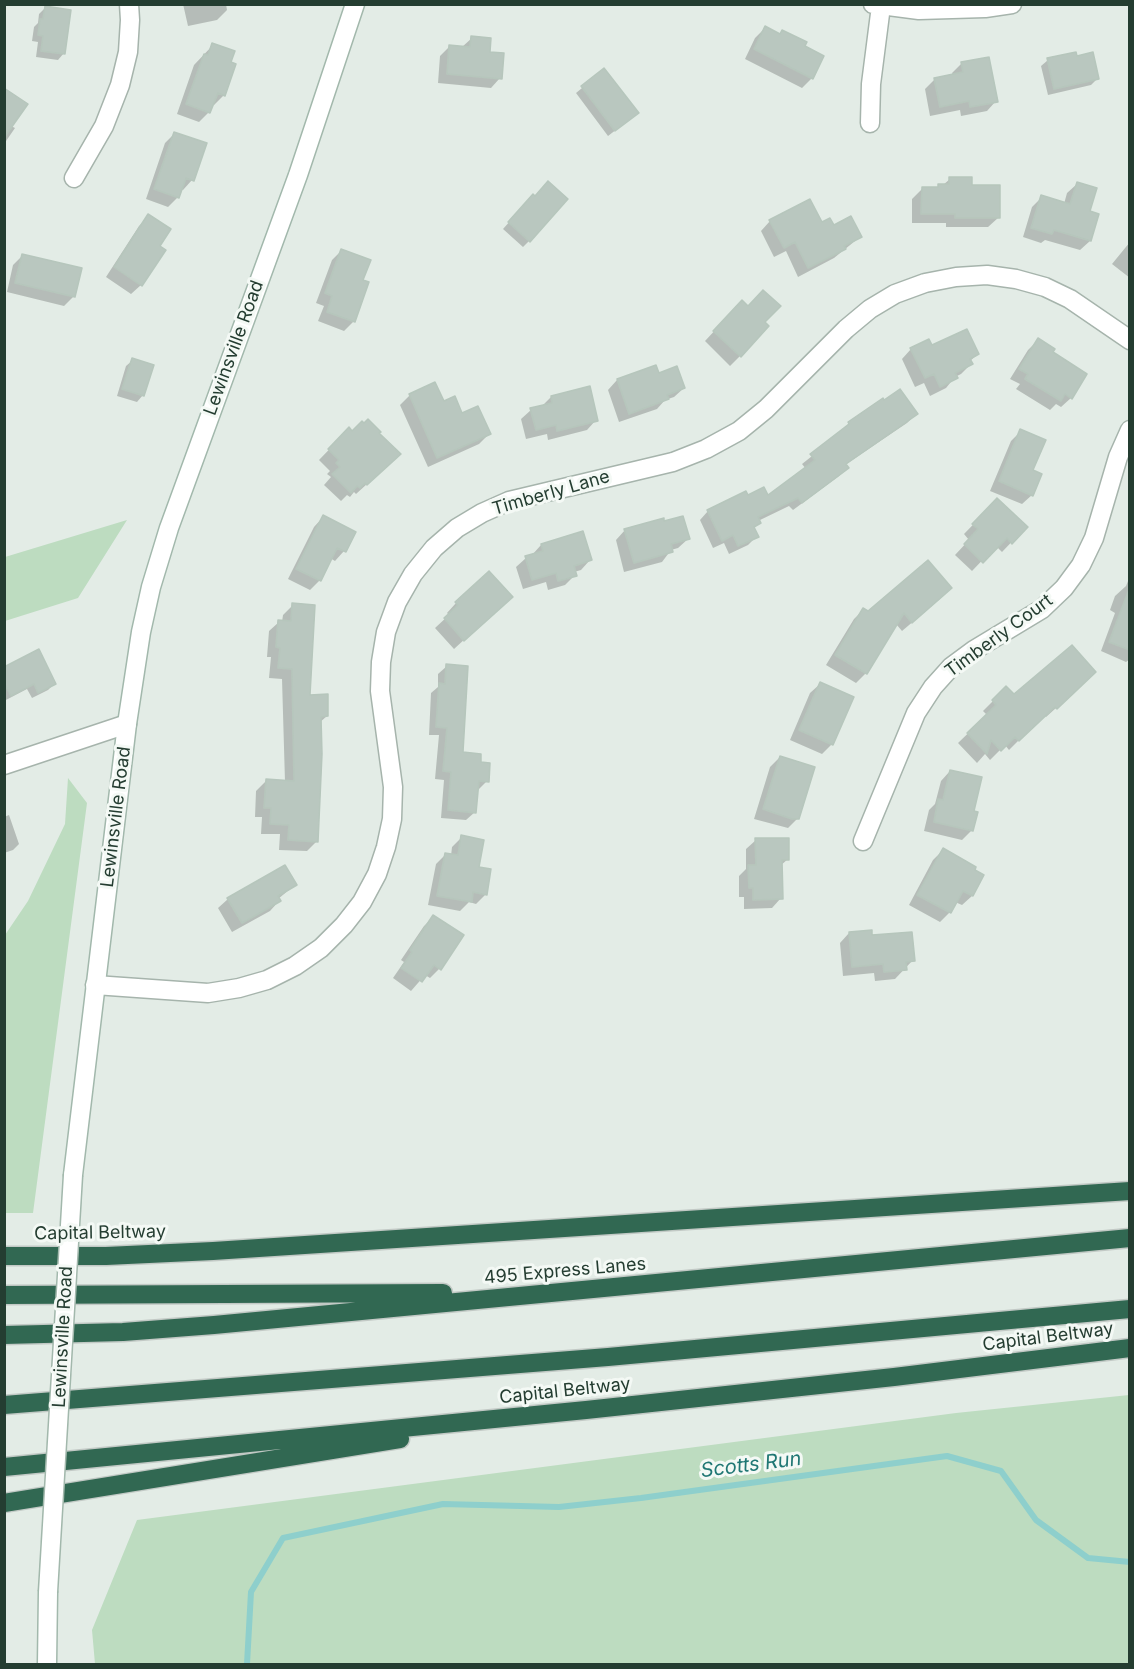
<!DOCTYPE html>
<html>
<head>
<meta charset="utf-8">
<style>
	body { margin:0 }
	#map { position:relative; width:1134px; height:1669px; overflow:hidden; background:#e3ece6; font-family:Inter,sans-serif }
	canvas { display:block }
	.frame { position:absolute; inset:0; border:6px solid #243d31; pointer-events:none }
</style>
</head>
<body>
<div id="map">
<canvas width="1134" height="1669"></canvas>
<div class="frame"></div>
</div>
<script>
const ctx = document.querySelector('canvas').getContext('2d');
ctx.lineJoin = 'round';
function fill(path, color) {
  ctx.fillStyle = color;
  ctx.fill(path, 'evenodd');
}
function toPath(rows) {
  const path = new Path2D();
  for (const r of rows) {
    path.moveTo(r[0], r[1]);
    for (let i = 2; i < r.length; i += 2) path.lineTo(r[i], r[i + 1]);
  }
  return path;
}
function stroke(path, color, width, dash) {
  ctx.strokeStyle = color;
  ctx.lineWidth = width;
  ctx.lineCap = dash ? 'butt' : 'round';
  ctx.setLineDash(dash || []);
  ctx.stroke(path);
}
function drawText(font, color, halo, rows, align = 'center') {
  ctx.font = font + ' Inter,sans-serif';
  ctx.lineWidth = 6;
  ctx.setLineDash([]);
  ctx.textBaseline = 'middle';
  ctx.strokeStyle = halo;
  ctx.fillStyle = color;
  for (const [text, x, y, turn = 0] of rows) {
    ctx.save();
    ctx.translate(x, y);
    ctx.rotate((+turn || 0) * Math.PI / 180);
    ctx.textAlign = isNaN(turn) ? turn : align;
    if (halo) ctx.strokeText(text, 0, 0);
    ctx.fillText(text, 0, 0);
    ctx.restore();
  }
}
fill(toPath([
	[127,520,78,598,5,621,5,557],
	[68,778,87,803,33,1213,5,1213,5,935,28,901,65,824],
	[1129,1395,1129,1664,95,1664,92,1630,137,1520,956,1413]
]), '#bddcc0');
fill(toPath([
	[183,4,226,4,227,10,217,20,188,26],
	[45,8,64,53,58,60,36,57,38,42,32,41,34,27,38,23,39,14],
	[765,28,803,47,812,78,802,88,745,59,755,38],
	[472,38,488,53,500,78,491,88,438,83,440,56,450,46,462,47],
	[213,45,224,95,214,105,212,104,209,112,199,122,177,114,194,65],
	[1048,60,1097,79,1091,85,1048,95,1041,66],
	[962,63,996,101,987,111,961,116,960,110,930,116,925,89,935,79,953,76,952,73],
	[604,70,630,119,608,136,576,93],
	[4,91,11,126,15,128,4,144],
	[174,134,192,180,183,190,180,189,178,197,168,207,146,199,165,143],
	[950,179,971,187,998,218,988,227,946,227,946,223,912,223,912,199,922,189,936,189,939,185,943,185],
	[1077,184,1088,212,1090,241,1080,250,1045,240,1041,243,1023,237,1032,207,1042,197,1064,204,1067,193],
	[527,202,529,241,523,247,503,229],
	[149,216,141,285,131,294,106,277,139,226],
	[770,221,821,224,860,237,834,258,798,277,786,251,774,257,761,231],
	[1130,242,1130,278,1112,264],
	[341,251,362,281,354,321,344,331,318,321,324,306,316,303,332,260],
	[23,255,74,296,64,306,7,292,13,265],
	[732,312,763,322,740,356,730,366,705,341],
	[1038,340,1050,353,1071,398,1061,407,1056,404,1050,410,1016,389,1020,384,1010,379,1028,350],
	[931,347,978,354,970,361,971,364,961,374,955,377,946,388,930,396,924,383,915,387,902,359,911,349],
	[133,360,143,395,137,402,117,396,126,366],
	[658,375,684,388,674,397,665,400,657,409,619,422,608,390,617,380],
	[410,395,443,403,489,434,479,444,428,467,400,405],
	[551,397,596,420,587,430,548,440,547,434,526,439,521,419,531,410,541,407],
	[883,400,916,414,907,423,845,465,847,468,839,476,793,510,789,506,758,521,759,523,753,529,757,536,748,545,729,554,724,543,713,548,700,520,708,511,747,497,767,498,806,469,802,464,841,433,849,423],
	[349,429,352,433,377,433,389,464,356,494,354,492,350,497,347,495,341,501,324,485,331,477,327,474,330,471,319,460],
	[1021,431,1031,471,1032,495,1022,504,990,491,1011,441],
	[997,500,1026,527,1002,552,996,546,972,571,955,555,969,540,964,534],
	[323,517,344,551,335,561,330,558,320,580,310,590,288,579,314,527],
	[625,530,688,539,678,548,671,550,662,562,624,572,616,540],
	[582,533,590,560,581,570,574,572,575,575,565,585,548,590,546,582,523,589,516,567,526,558,532,555,541,545],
	[1130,576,1130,659,1126,662,1101,651,1115,613,1110,610,1115,596,1126,586],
	[941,598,902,631,896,624,866,673,856,683,826,665,854,619,863,610,868,613],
	[456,603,501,606,454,649,435,628,449,615,447,613],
	[293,605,309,696,327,716,319,723,317,841,307,851,279,850,280,834,261,834,262,817,255,817,256,791,266,781,285,782,282,679,269,678,271,657,267,657,269,631,279,622,282,622,283,615],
	[447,666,462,754,479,764,487,781,479,789,476,789,475,812,466,820,441,818,444,780,435,779,439,735,429,735,431,693,438,687,438,674],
	[4,668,54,684,48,690,32,698,27,689,4,701],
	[1085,682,1046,717,1044,715,1009,750,1005,745,990,760,985,754,977,763,958,743,987,715,983,711,1006,688,1014,696],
	[820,684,832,744,822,754,790,740,810,693],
	[780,757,798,818,788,828,754,819,770,767],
	[950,771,972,812,972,830,962,840,924,831,929,810,935,804,941,781],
	[9,815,19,844,13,850,4,853,4,817],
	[462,837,478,868,486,894,476,904,469,902,460,911,428,905,436,864,445,855,451,856,452,847],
	[756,840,788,859,780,866,781,898,772,908,744,909,744,897,739,897,739,876,746,869,746,849],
	[943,850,982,876,972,896,962,905,955,902,950,912,940,922,909,905,933,860],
	[295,885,278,899,279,901,270,911,232,932,218,908,228,899],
	[434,916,439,969,430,978,425,975,411,991,393,978,404,962,401,960,424,926],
	[849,933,871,937,913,960,895,979,875,981,874,973,843,976,840,943]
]), '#0003');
stroke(toPath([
	[247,1664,251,1592,283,1538,443,1504,559,1507,641,1498,947,1456,1001,1471,1036,1520,1088,1558,1130,1562]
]), '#8ecfcc', 6);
const building = toPath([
	[45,6,71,10,65,54,41,51,43,36,38,35,40,19,43,19,45,6],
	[765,26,780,34,782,30,807,42,805,46,824,56,813,79,754,49,765,26],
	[471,36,491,38,490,52,504,53,502,79,447,74,449,45,470,47,471,36],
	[212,43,235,51,231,62,236,64,225,96,218,93,210,113,186,104,204,54,208,55,212,43],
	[1076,52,1077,56,1093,52,1099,79,1054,89,1047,58,1076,52],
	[989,57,998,102,970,107,969,101,940,107,934,78,963,72,961,62,989,57],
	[604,68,639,113,615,131,581,86,604,68],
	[4,88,28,104,4,138,4,88],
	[174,132,207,143,194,181,186,178,179,198,154,189,174,132],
	[949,177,972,177,972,185,1000,185,1000,218,955,218,955,214,921,214,922,187,938,187,938,184,949,184,949,177],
	[548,181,568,199,530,242,508,222,533,194,535,196,548,181],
	[1077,182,1097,188,1090,211,1099,214,1091,241,1054,230,1052,234,1031,228,1041,195,1070,204,1077,182],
	[810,199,822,222,830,218,834,225,851,216,862,237,844,246,846,249,808,268,795,242,784,248,769,220,810,199],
	[148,214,171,229,160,246,166,250,142,286,114,267,148,214],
	[341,249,371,260,363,280,369,282,355,322,327,312,332,296,325,293,341,249],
	[22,254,82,268,75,297,15,283,22,254],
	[763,290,781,306,765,322,769,326,741,357,713,331,742,300,748,306,763,290],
	[967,329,979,354,970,359,973,364,955,373,958,378,940,387,934,374,925,378,910,348,929,339,932,345,967,329],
	[1038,338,1055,349,1053,352,1087,374,1072,399,1065,394,1061,401,1025,379,1028,374,1019,369,1038,338],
	[132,358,154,365,144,396,122,389,132,358],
	[656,365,659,373,677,366,685,388,667,395,669,399,629,414,617,379,656,365],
	[435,382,444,401,455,396,462,413,478,406,491,434,437,458,409,394,435,382],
	[590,386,598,421,557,431,556,425,536,430,530,408,552,403,551,396,590,386],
	[900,389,918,414,846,464,849,468,802,503,798,498,758,517,761,523,754,527,759,537,738,546,733,535,722,541,707,510,746,491,748,495,764,487,768,495,815,460,810,454,849,424,848,422,883,398,884,400,900,389],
	[368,419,381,432,379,433,401,454,367,485,365,483,360,488,357,486,351,493,332,474,340,467,336,463,339,460,328,449,349,427,352,431,362,421,364,423,368,419],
	[1020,429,1046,440,1033,470,1042,474,1033,496,999,481,1020,429],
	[997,498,1028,527,1012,544,1007,538,983,563,964,544,978,529,972,524,997,498],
	[323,515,356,532,346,552,337,548,321,581,296,569,323,515],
	[683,516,690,539,671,544,673,552,634,563,624,529,664,518,664,521,683,516],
	[583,531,592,560,574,566,577,576,558,581,556,573,532,580,525,556,543,551,541,544,583,531],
	[928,560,952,588,912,623,904,613,867,674,835,655,863,608,868,611,928,560],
	[489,571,513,597,464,641,444,618,458,605,455,602,489,571],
	[1128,592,1130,593,1130,650,1109,642,1128,592],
	[292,603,315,605,310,695,328,694,328,716,321,717,322,754,318,842,288,840,289,825,270,824,271,808,264,808,266,779,294,781,292,669,278,668,280,648,276,647,278,620,291,621,292,603],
	[1072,645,1096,672,1057,709,1055,707,1019,741,1015,737,1001,751,991,740,987,754,967,733,996,705,992,700,1006,686,1014,694,1072,645],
	[39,649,56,684,38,693,34,684,11,696,4,683,4,667,39,649],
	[446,664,468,666,463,752,481,754,481,762,490,763,489,782,479,781,476,813,448,810,451,772,443,771,447,728,436,727,439,683,445,684,446,664],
	[820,682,854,697,833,745,799,730,820,682],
	[780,756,815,767,799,819,792,819,763,809,780,756],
	[950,770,982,777,974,811,978,812,973,831,934,822,938,799,943,800,950,770],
	[461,835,484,840,479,867,491,869,487,895,473,892,472,902,437,896,445,853,458,855,461,835],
	[755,838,789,838,789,860,782,860,783,899,753,900,753,888,749,888,748,865,756,865,755,838],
	[943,848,976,867,975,870,984,875,973,896,963,891,951,913,917,895,943,848],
	[285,865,297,885,278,896,281,901,242,923,227,898,285,865],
	[433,915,464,935,441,970,434,965,422,982,401,968,412,952,410,950,433,915],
	[872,930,872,935,912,932,915,961,906,962,907,970,884,972,883,964,852,967,849,932,872,930]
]);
fill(building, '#b9c7bf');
stroke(building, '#b6c6bc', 1.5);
const street = toPath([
	[873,4,919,10,985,8,1012,4],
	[870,123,871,84,881,6],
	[74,178,104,126,120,85,128,52,130,20,129,4],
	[4,765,127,724],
	[863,841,916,713,933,687,951,667,974,650,1042,609,1064,588,1081,565,1094,538,1118,457,1130,430],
	[95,985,208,993,239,988,267,980,295,966,321,948,344,925,362,902,377,874,386,847,392,819,393,787,380,691,381,662,386,632,397,602,413,574,434,548,457,528,482,513,509,501,673,462,706,449,739,431,766,409,846,329,870,309,895,294,925,283,956,277,987,275,1016,279,1045,287,1070,299,1130,340]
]);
const secondary = toPath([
	[73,1175,127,724,141,632,151,587,169,528,298,175,355,4],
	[47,1664,48,1592]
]);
const highway = toPath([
	[4,1256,106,1256,213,1251,1130,1191],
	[4,1295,443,1293],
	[4,1335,123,1332,214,1325,1130,1238],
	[4,1405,608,1357,1130,1309],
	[4,1467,586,1410,894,1377,1130,1348],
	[4,1503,400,1439]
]);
stroke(street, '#a6b4ac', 21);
stroke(secondary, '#a2b8ac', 21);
stroke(highway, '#c2c9c5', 21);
stroke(street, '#fff', 18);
stroke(secondary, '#fff', 18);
stroke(highway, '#316852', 18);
const secondaryBridge = toPath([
	[48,1592,73,1175]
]);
stroke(secondaryBridge, '#a2b8ac', 21, []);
stroke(secondaryBridge, '#fff', 18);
drawText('18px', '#243d31', '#f4f9f5', [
	["Lewinsville Road",234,348,-70],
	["Timberly Lane",551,493,-16],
	["Timberly Court",999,636,-36],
	["Lewinsville Road",116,817,-83],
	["Capital Beltway",100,1233,-1],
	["495 Express Lanes",565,1271,-5],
	["Lewinsville Road",63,1337,-87],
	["Capital Beltway",1048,1337,-7],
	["Capital Beltway",565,1391,-6]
]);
drawText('italic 20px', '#207774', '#f4f9f5', [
	["Scotts Run",751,1465,-7]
]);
</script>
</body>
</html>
